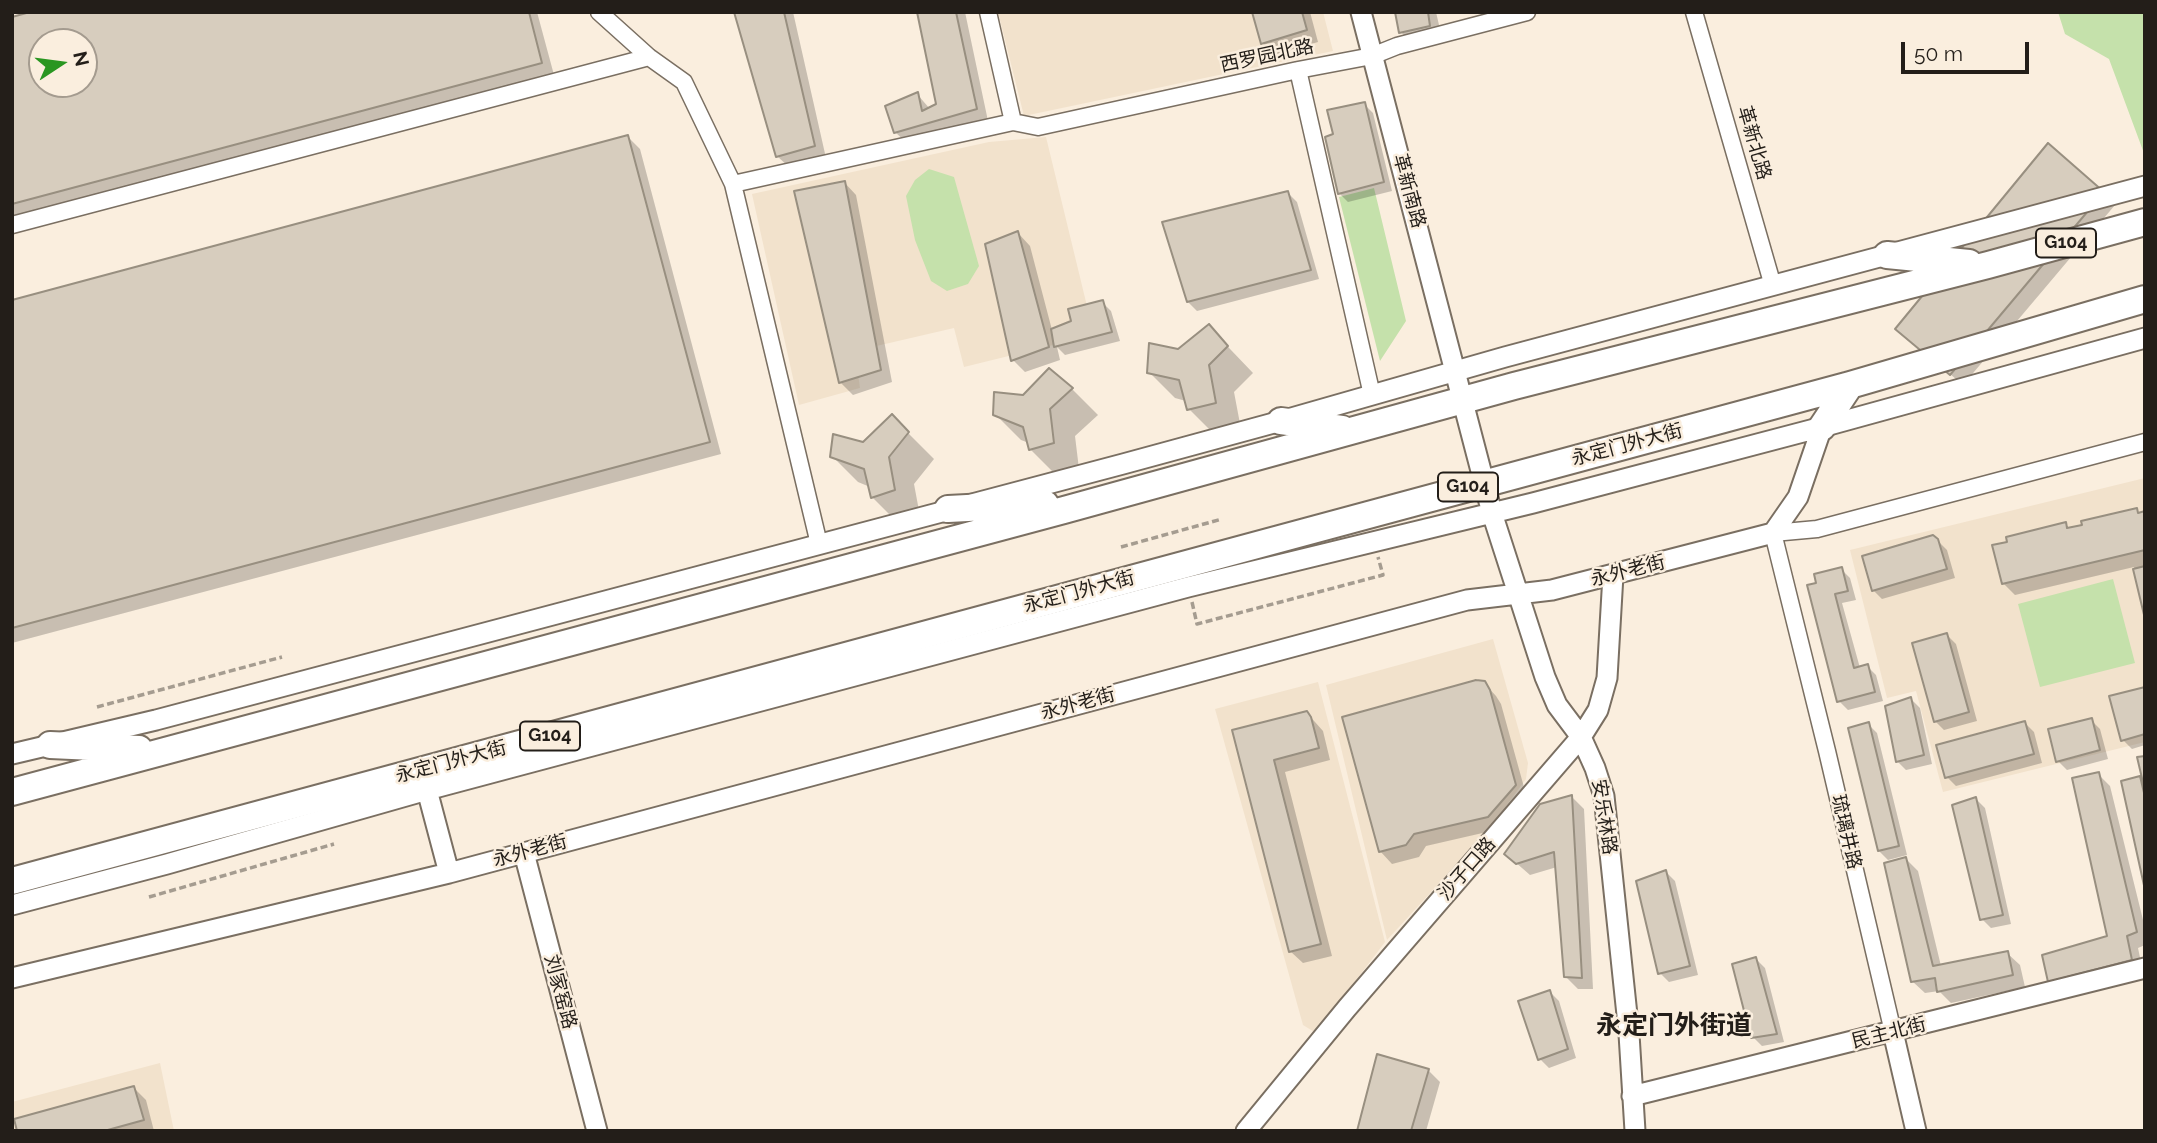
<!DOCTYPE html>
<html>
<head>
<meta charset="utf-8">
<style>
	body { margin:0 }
	#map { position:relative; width:2157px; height:1143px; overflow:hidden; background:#faeede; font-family:Raleway,sans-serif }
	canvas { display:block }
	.frame { position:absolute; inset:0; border:14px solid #231e19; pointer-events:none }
	.north { position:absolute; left:28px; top:28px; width:70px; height:70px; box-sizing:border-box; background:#faeede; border:2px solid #a49b8f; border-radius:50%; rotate:77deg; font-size:19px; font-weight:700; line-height:28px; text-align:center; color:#231e19 }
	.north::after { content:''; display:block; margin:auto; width:24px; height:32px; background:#299621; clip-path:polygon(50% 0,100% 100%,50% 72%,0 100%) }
	.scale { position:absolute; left:1901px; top:42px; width:128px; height:32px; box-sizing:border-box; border:4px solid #231e19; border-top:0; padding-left:9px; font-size:21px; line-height:24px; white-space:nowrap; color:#231e19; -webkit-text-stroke:5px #faeede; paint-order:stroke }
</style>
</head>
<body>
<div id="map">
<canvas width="2157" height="1143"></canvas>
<div class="frame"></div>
<div class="north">N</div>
<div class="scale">50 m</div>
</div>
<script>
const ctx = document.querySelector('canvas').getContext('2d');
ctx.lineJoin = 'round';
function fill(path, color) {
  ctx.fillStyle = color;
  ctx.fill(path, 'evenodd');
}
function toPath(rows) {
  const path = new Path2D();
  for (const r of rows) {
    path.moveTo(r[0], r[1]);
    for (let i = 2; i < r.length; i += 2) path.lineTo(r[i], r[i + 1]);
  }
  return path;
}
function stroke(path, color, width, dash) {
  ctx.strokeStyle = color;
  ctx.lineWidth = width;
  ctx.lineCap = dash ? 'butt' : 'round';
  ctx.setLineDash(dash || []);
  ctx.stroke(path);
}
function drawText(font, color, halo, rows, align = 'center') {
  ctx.font = font + ' Raleway,"Noto Sans SC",sans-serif';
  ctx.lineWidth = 5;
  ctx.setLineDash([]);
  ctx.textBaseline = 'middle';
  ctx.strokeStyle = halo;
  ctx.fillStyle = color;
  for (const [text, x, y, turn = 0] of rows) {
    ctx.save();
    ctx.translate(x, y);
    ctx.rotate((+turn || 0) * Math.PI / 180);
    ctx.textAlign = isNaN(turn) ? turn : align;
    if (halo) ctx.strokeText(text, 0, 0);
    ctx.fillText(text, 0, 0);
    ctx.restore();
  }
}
fill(toPath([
	[998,12,1323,12,1333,51,1024,116],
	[1046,137,1094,335,964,367,954,328,855,351,860,388,799,405,752,194,989,142],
	[2145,478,2145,742,1943,792,1916,691,1887,698,1850,550],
	[1493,639,1528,763,1526,779,1491,827,1387,940,1326,685],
	[1318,682,1385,942,1316,1033,1303,1025,1215,709],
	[160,1063,174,1131,12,1131,12,1102]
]), '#f2e2cc');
fill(toPath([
	[2058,12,2145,12,2145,156,2109,59,2065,34],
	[929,169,954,177,979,266,968,284,947,291,931,281,915,240,906,196,915,180],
	[1374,188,1406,321,1380,361,1339,197],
	[2113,579,2135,663,2040,687,2018,604]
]), '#c5e1ab');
fill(toPath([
	[36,12,537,12,554,75,12,220,12,19],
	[42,42,84,42,84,84,42,84],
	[735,12,793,12,826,158,790,168,777,156],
	[918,12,965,12,988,121,908,144,895,132,917,94,930,109,938,106],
	[1254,12,1310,12,1318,42,1274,55,1262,43],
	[1397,12,1436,12,1442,38,1413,45,1401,32],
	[1364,104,1373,113,1392,191,1348,202,1339,193],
	[628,137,640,149,721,454,12,643,12,302],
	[844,182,856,195,892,382,853,395,841,383,796,193],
	[1288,193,1297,202,1319,279,1197,311,1188,302],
	[2103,193,2115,205,1963,385,1897,329],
	[1018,233,1030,246,1052,330,1074,322,1102,302,1111,311,1120,341,1065,355,1057,347,1060,360,1025,372,1013,360],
	[1209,327,1253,373,1234,392,1241,429,1215,435,1189,409,1186,401,1175,398,1149,372,1179,351],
	[1072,389,1098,415,1075,436,1079,469,1056,475,1030,449,1029,443,1021,440,995,414],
	[892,417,934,459,914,484,920,516,898,523,872,497,870,487,858,482,832,456,864,444],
	[2136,510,2140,514,2145,513,2145,611,2134,567,2015,595,2003,583,2065,524,2070,529],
	[1937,540,1947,550,1955,578,1882,599,1873,590],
	[1841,569,1850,578,1856,600,1842,603,1860,668,1867,666,1876,675,1883,701,1848,710,1839,701,1818,584],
	[1947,635,1956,644,1977,721,1944,730,1935,721],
	[1484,683,1496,696,1501,704,1527,798,1500,829,1426,846,1419,857,1392,864,1380,851],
	[2145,688,2145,745,2132,749,2123,740],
	[1911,699,1920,708,1932,764,1906,770,1897,761],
	[1307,713,1323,731,1330,760,1285,772,1332,956,1303,963,1290,951,1234,732],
	[2091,720,2100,729,2108,759,2067,770,2058,761],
	[2025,723,2034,732,2042,763,1956,786,1947,777],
	[1868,724,1877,733,1907,855,1888,860,1879,851],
	[2098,774,2110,786,2145,928,2145,945,2138,948,2143,972,2062,993,2050,981,2109,937],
	[1572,797,1584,809,1593,989,1578,989,1566,977,1557,867,1530,875,1506,854],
	[1976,799,1985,808,2011,924,1991,928,1982,919],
	[1906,859,1918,871,1941,966,2007,953,2020,965,2025,987,1951,1003,1939,991,1925,993,1912,981],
	[1666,872,1675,881,1698,975,1669,982,1660,973],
	[1756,959,1765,968,1784,1042,1762,1046,1753,1037],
	[1550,992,1559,1001,1576,1058,1549,1068,1540,1059],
	[1428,1070,1440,1082,1426,1131,1359,1131],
	[134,1088,146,1100,154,1131,19,1131]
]), '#0003');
const building = toPath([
	[30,12,529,12,542,63,12,204,12,17,30,12],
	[42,42,84,42,84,84,42,84,42,42],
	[734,12,784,12,815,146,776,157,734,12],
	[917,12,956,12,977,109,894,133,885,106,918,92,922,111,936,104,917,12],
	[1252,12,1302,12,1307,30,1261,44,1252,12],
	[1395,12,1428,12,1430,26,1399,33,1395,12],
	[1365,102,1384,182,1338,194,1325,137,1333,134,1327,110,1365,102],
	[628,135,710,442,12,628,12,300,628,135],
	[2048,143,2104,192,1950,375,1895,329,2048,143],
	[845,181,881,370,839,383,794,191,845,181],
	[1288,191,1311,270,1187,302,1162,222,1288,191],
	[1018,231,1049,347,1011,361,985,244,1018,231],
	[1103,300,1112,332,1054,347,1051,329,1071,321,1068,309,1103,300],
	[1209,324,1228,346,1209,365,1216,403,1187,410,1179,380,1147,373,1149,343,1178,349,1209,324],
	[1049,368,1073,388,1050,409,1054,443,1029,450,1023,427,993,415,994,392,1023,395,1049,368],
	[892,414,909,432,889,457,895,490,871,498,864,469,830,457,833,434,863,442,892,414],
	[2137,508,2138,513,2145,511,2145,550,2002,584,1992,545,2007,542,2006,537,2066,522,2067,528,2082,525,2081,521,2137,508],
	[1933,535,1938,539,1947,569,1872,591,1862,556,1933,535],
	[2145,566,2145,619,2133,569,2145,566],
	[1842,567,1848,591,1835,594,1854,668,1868,664,1875,692,1837,702,1807,585,1816,583,1814,574,1842,567],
	[1947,633,1969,712,1934,722,1912,643,1947,633],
	[1476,680,1485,681,1490,690,1516,785,1488,817,1414,834,1406,845,1379,852,1342,717,1476,680],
	[2145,687,2145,734,2121,741,2109,696,2145,687],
	[1911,697,1924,755,1896,762,1885,706,1911,697],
	[1307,711,1311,717,1319,748,1274,760,1321,944,1289,952,1232,730,1307,711],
	[2092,718,2100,750,2056,762,2048,729,2092,718],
	[2025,721,2034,754,1945,778,1936,745,2025,721],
	[1869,722,1899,846,1878,851,1848,728,1869,722],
	[2145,756,2145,791,2137,757,2145,756],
	[2099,772,2137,932,2127,936,2132,960,2048,982,2042,955,2107,936,2072,778,2099,772],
	[2140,776,2145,797,2145,890,2121,781,2140,776],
	[1572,795,1582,978,1564,977,1554,852,1516,864,1504,854,1540,804,1572,795],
	[1976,797,2003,915,1980,920,1952,805,1976,797],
	[1906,857,1933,966,2008,951,2013,975,1937,992,1935,978,1911,982,1884,863,1906,857],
	[1666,870,1690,966,1658,974,1636,881,1666,870],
	[1756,957,1777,1034,1751,1038,1732,964,1756,957],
	[1550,990,1568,1049,1538,1060,1518,1001,1550,990],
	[1377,1054,1429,1069,1411,1131,1357,1131,1377,1054],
	[134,1086,144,1120,104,1131,17,1131,14,1119,134,1086]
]);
fill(building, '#d7cdbe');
stroke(building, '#988f80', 2);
const minor = toPath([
	[599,12,649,57,684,82,733,184,819,544],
	[988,12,1013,122],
	[1694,12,1773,286],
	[1298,70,1372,395],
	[733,184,1013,122,1038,127,1298,70,1372,56,1397,46,1527,12],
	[12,225,649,57],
	[1893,1032,1827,751,1773,533,1817,529,2145,442]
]);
const tertiary = toPath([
	[1361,12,1492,513,1545,677,1557,705,1581,737,1595,768,1604,796,1629,1034,1635,1131],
	[12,754,156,720,1123,464,1281,421,1505,357,2145,186],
	[427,790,449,873],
	[524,853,597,1131],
	[12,905,167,864,427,790,1188,587,1533,503,1822,427,2145,338],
	[12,978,449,873,1467,600,1552,590,1773,533,1798,497,1822,427],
	[1893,1032,1916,1131],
	[1632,1096,2145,968],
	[1246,1131,1347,1008,1581,737,1598,710,1607,678,1613,575]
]);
const trunk = toPath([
	[1887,255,1969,263],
	[1281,421,1342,429],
	[1822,427,1850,385],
	[948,509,1045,504],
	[50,745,139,749],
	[12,792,1064,510,1514,386,1988,265,2145,222],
	[12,881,1850,385,2145,299]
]);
stroke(minor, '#7a6f62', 19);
stroke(tertiary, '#7a6f62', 23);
stroke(trunk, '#7a6f62', 30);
stroke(toPath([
	[1121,547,1222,519],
	[1192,602,1197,624,1383,575,1378,557],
	[97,707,282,657],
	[149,897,334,844]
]), '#a59c90', 3.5, [7, 3.5]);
stroke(minor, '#fff', 16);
stroke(tertiary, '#fff', 19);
stroke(trunk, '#fff', 26);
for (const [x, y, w] of [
	[2066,243,60],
	[1468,487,60],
	[550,736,60]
]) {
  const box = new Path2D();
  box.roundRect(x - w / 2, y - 14.5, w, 29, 5);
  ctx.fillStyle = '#faeede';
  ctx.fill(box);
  stroke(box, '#231e19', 2);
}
drawText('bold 18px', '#231e19', null, [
	["G104",2066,243],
	["G104",1468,487],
	["G104",550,736]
]);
drawText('19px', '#231e19', '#faeede', [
	["西罗园北路",1267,56,-12],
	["革新北路",1754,143,74],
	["革新南路",1409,191,75],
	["永定门外大街",1627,445,-15],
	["永外老街",1628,571,-14],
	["永定门外大街",1079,592,-15],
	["永外老街",1078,704,-15],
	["永定门外大街",451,762,-15],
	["安乐林路",1604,817,81],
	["琉璃井路",1846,832,77],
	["永外老街",530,851,-15],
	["沙子口路",1467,869,-49],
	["刘家窑路",560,992,75],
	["民主北街",1889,1033,-14]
]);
drawText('bold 26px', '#231e19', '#faeede', [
	["永定门外街道",1674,1026]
]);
</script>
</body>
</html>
